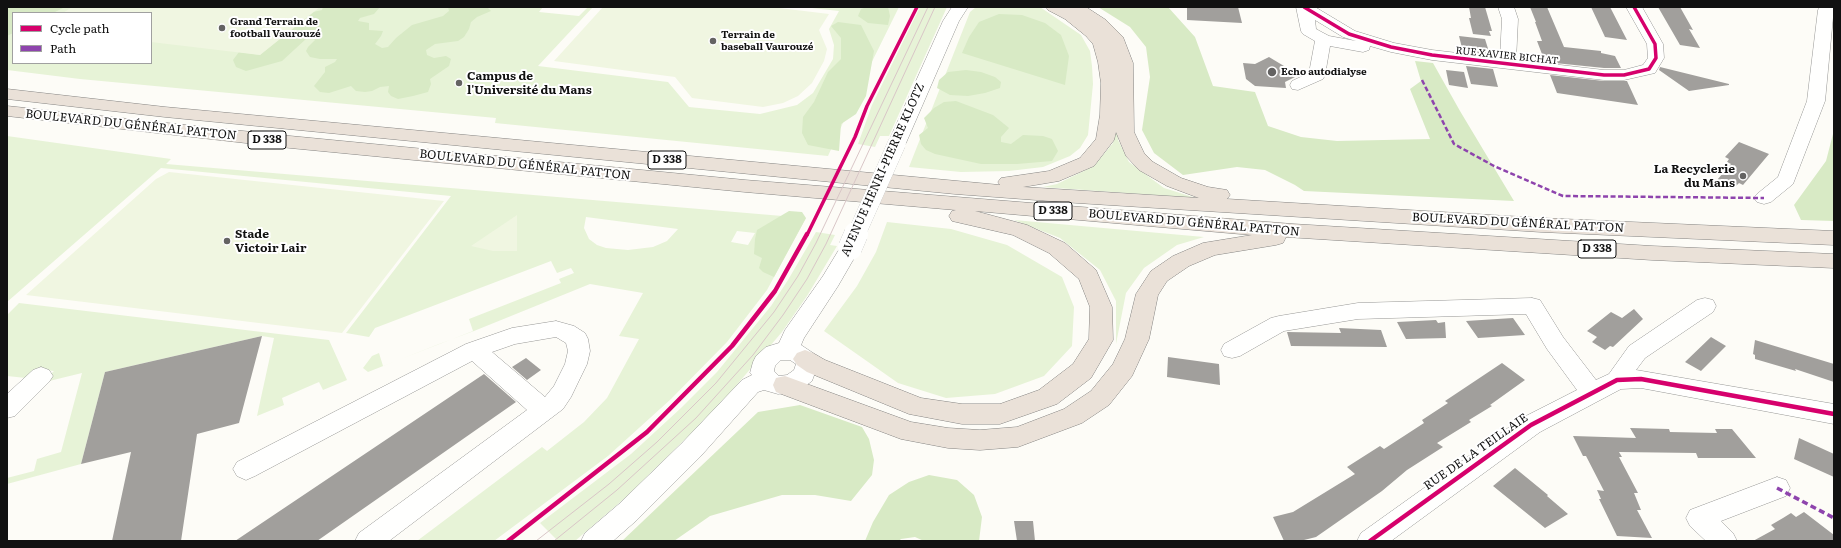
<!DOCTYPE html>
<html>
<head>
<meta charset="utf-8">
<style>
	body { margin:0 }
	#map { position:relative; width:1841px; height:548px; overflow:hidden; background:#fdfcf7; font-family:Literata,serif }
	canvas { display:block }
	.frame { position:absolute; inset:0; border:8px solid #111; pointer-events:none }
	.legend { position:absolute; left:12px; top:12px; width:140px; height:52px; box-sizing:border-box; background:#fff; border:1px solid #a0a0a0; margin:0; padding:5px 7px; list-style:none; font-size:12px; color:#111 }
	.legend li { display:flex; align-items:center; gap:8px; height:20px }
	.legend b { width:20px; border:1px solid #a0a0a0 }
</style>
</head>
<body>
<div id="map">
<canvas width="1841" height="548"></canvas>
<div class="frame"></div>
<ul class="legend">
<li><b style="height:5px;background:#d6006c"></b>Cycle path</li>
<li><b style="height:5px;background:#8e44ad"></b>Path</li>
</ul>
</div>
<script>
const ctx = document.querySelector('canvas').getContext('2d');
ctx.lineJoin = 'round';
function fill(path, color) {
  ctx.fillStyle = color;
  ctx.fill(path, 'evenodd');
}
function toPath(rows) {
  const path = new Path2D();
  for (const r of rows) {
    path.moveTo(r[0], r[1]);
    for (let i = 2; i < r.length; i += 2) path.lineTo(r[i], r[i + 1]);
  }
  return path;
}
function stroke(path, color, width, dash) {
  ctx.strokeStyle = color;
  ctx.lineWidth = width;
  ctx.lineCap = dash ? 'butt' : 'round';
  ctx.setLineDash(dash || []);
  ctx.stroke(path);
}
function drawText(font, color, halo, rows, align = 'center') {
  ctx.font = font + ' Literata,serif';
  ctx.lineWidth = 4;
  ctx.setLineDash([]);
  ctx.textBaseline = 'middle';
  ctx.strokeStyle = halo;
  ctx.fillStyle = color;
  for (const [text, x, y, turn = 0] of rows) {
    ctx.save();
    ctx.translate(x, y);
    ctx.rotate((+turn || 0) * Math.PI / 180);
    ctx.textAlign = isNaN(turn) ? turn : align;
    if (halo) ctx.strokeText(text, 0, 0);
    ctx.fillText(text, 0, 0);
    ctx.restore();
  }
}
fill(toPath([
	[7,7,543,7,539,12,579,16,588,7,593,7,538,66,668,82,689,107,760,114,797,105,813,93,833,59,834,45,829,29,839,11,803,7,899,7,856,94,828,156,495,123,496,118,80,79,7,70],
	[13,13,151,13,151,63,13,63],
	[920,7,947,7,889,136,880,136,875,147,858,144,872,105],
	[976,7,1040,7,1081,35,1090,51,1092,66,1093,84,1088,135,1080,148,1070,156,1043,167,1009,171,961,172,909,167,970,12],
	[1116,117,1118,140,1129,162,1164,188,1196,198,1043,187,1057,184,1094,166,1113,143],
	[7,136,171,159,166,164,806,218,767,290,727,342,671,399,608,456,494,541,417,541,542,447,547,451,584,422,607,398,639,339,619,336,643,293,590,284,474,331,439,344,368,372,363,368,372,356,379,353,383,366,473,331,469,319,561,283,559,279,574,273,571,268,557,273,551,261,375,328,369,337,346,333,451,196,161,168,7,302],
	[586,217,678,229,667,241,653,247,628,250,606,248,597,245,589,239,584,228],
	[737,231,755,233,748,245,731,242],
	[1014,220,1204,237,1177,245,1144,268,1126,293,1116,344,1116,301,1100,270,1060,238],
	[887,222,951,229,1007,245,1062,277,1074,307,1072,346,1044,376,995,394,946,398,898,383,824,331,857,286,876,252],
	[816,232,835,235,830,245,837,246,807,296,782,332,717,408,625,498,575,541,558,541,540,523,631,454,681,408,717,372,771,306,788,280],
	[19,303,329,340,347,380,323,390,319,382,282,398,284,405,257,416,274,338,262,336,105,372,81,464,7,484,7,478,34,471,37,459,61,452,82,373,41,383,54,371,36,369,26,378,7,376,7,315]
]), '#e7f3d7');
fill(toPath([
	[7,7,65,7,53,13,13,13,13,33,7,36],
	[323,7,380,7,374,14,360,18,358,21,369,23,369,30,383,31,381,36,375,44,382,48,388,47,396,38,412,25,443,16,449,11,448,7,487,7,491,11,477,17,471,22,469,29,464,37,458,41,435,44,426,50,427,55,434,58,446,56,451,59,449,66,430,79,431,84,428,92,413,96,398,99,391,96,388,92,389,86,380,87,372,91,365,92,356,91,351,86,329,93,320,92,314,86,325,72,325,67,335,62,337,59,320,59,310,57,306,51,308,47,315,40,313,38,307,38,282,61,246,71,236,67,233,60,239,52,260,55,313,12,322,10],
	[867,7,888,7,890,16,888,25,868,23,858,16,861,9],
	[1098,7,1168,7,1195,37,1213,86,1255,92,1268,126,1301,137,1337,141,1430,139,1410,89,1421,81,1415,61,1433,63,1460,111,1514,201,1304,191,1295,185,1265,170,1237,167,1183,175,1154,153,1142,130,1150,77,1146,47,1130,27],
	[999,14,1022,15,1045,23,1061,35,1069,56,1065,85,962,53,969,37,979,22],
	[838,22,861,25,874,51,866,96,856,114,841,124,839,151,808,145,802,133,803,117,814,102,828,72,841,59,841,38,831,26],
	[966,70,981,72,995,77,1001,82,1000,88,985,93,968,96,950,95,937,88,939,80,948,72],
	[956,101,993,115,1009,128,1001,137,1001,142,1011,144,1023,135,1043,136,1052,139,1058,151,1052,161,1017,164,981,164,935,154,926,150,921,144,919,135,928,128,924,118,934,108,944,102],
	[1834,130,1834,221,1801,220,1794,205,1826,161],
	[789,211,802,212,806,218,774,277,763,272,759,268,762,258,754,254,755,239,757,230],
	[800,405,862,427,869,439,874,460,872,475,851,501,815,495,782,495,710,516,674,541,622,541,758,412],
	[929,475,957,480,974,495,982,517,979,541,924,541,915,537,901,539,899,541,865,541,873,522,889,495,909,482]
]), '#d8eac5');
fill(toPath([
	[72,7,320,7,260,55,151,42,151,13,63,13],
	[603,7,771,7,829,14,819,30,827,49,824,61,812,83,798,96,783,103,763,107,692,98,675,77,554,61],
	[169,172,444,201,342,333,26,295,156,179],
	[517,215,517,251,493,251,471,246]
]), '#f0f6e1');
fill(toPath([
	[1187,7,1238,7,1242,23,1187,20],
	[1469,7,1485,7,1492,31,1489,31,1491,36,1473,34,1469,18,1471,18],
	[1530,7,1547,7,1564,47,1601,51,1601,53,1615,56,1621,68,1604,68,1545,62,1537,41,1542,41,1535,22,1536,22],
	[1591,7,1610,7,1627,40,1605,37],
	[1658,7,1680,7,1693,30,1689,29,1700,48,1680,45],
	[1459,36,1485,39,1490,55,1463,52],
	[1269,57,1299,75,1285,82,1286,88,1255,86,1246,79,1243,63,1255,64],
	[1466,66,1493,69,1498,87,1471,84],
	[1660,67,1729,84,1729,85,1689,91,1659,70],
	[1446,70,1464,72,1468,88,1449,85],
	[1550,75,1604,81,1627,81,1638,105,1557,93],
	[1739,142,1769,154,1743,185,1739,183,1735,187,1717,180,1731,164,1727,162,1729,159,1725,157],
	[1634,309,1643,319,1613,347,1610,346,1605,350,1592,342,1597,337,1587,331,1611,312,1622,318],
	[1513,318,1525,335,1478,338,1466,321],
	[1436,320,1438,323,1445,322,1446,338,1406,339,1397,322],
	[1339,328,1381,330,1387,347,1291,346,1287,332,1341,333],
	[262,336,239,423,197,434,181,541,112,541,131,452,81,464,105,372],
	[1711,337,1726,346,1701,371,1685,362],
	[1755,340,1834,364,1834,382,1795,369,1796,371,1755,359,1755,355,1753,354],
	[1168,357,1219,364,1220,385,1167,377],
	[526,358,541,370,527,380,512,367],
	[1502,363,1525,380,1490,405,1492,406,1469,420,1471,422,1437,443,1443,447,1407,470,1382,491,1316,537,1300,541,1284,541,1273,517,1293,512,1355,474,1347,467,1380,446,1384,449,1424,423,1422,420,1448,403,1445,401],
	[484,374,516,402,317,541,235,541],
	[1630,428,1669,429,1670,432,1717,433,1715,429,1732,429,1756,458,1698,458,1696,453,1619,452,1622,457,1619,457,1638,493,1634,493,1641,510,1637,510,1652,538,1617,536,1599,499,1601,499,1597,490,1604,491,1586,456,1583,456,1573,436,1636,438],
	[1799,438,1834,454,1834,477,1794,459],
	[1515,468,1548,495,1547,496,1568,514,1545,528,1493,486],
	[1804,512,1834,535,1834,541,1753,541,1775,529,1771,525,1783,518,1791,513,1796,517],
	[1014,521,1033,521,1035,541,1017,541]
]), '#a19f9c');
const minor = toPath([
	[952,7,968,7,959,21,906,143,903,147,897,148,891,147,888,143,943,21,952,7],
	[1296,7,1315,7,1355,31,1394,43,1432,50,1500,58,1502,19,1498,7,1514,7,1518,19,1516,60,1604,70,1624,70,1643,65,1648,58,1647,44,1626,7,1642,7,1663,44,1664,58,1655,73,1624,80,1604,80,1432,60,1391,52,1370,46,1369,50,1363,52,1330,46,1325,75,1323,79,1298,90,1292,89,1290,85,1292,81,1309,73,1315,41,1303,34,1301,31,1296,7],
	[1315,20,1343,37,1356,41,1329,36,1316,29,1315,20],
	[1820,7,1834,7,1825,101,1793,184,1771,202,1764,204,1757,202,1754,198,1757,194,1778,177,1807,101,1818,10,1820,7],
	[850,241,857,243,860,248,838,286,804,338,801,345,813,353,818,364,812,381,801,389,793,392,778,394,764,390,758,392,700,457,637,520,613,541,581,541,585,533,619,504,682,443,742,380,752,375,750,373,753,362,756,356,766,347,779,343,785,330,823,276,843,243,850,241],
	[781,360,790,360,796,364,794,370,787,375,779,376,774,371,775,366,781,360],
	[1532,298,1540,300,1563,337,1596,380,1609,374,1629,346,1697,300,1705,298,1713,300,1716,306,1713,312,1645,358,1636,370,1834,404,1834,424,1641,388,1621,389,1540,432,1391,541,1357,541,1361,533,1522,418,1577,390,1547,349,1526,314,1358,319,1284,331,1240,356,1232,358,1224,356,1221,350,1224,344,1271,318,1279,316,1358,303,1532,298],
	[556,321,574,326,585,333,588,339,590,351,587,364,571,397,563,409,389,541,355,541,359,533,527,410,472,361,255,476,246,480,237,476,233,469,237,462,466,344,512,328,556,321],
	[556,337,566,343,568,351,565,364,554,386,545,397,492,352,515,344,556,337],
	[41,367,49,370,53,376,49,382,15,416,7,418,7,394,33,370,41,367],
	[1777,477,1786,480,1790,488,1786,496,1721,521,1733,533,1737,541,1706,541,1690,526,1686,518,1690,510,1777,477]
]);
const highway = toPath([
	[1046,7,1086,7,1106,20,1123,37,1133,63,1134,132,1144,153,1153,162,1181,178,1208,187,1227,190,1230,195,1227,199,1541,218,1834,231,1834,245,1541,232,1077,203,955,194,165,117,7,99,7,89,165,107,380,127,1000,185,998,182,1001,178,1049,171,1080,158,1096,139,1100,115,1101,83,1098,62,1093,44,1086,36,1065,19,1048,10,1046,7],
	[1116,132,1126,156,1139,170,1167,186,1199,198,1023,187,1059,181,1094,166,1114,140,1116,132],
	[7,106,290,136,745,180,1293,224,1652,246,1834,254,1834,268,1652,260,1286,237,1283,243,1276,245,1215,255,1189,266,1167,281,1158,295,1149,339,1132,376,1109,405,1082,423,1018,447,980,450,948,448,901,439,776,392,773,385,776,378,785,376,911,422,948,428,980,430,1017,427,1064,409,1091,391,1113,364,1125,339,1136,294,1151,271,1173,256,1203,243,1252,235,975,211,1027,225,1065,243,1096,270,1112,307,1113,340,1091,378,1057,404,1000,424,962,424,909,414,807,372,797,365,793,359,797,353,805,350,813,353,825,360,921,398,962,404,1000,404,1039,390,1073,364,1089,339,1090,307,1079,279,1049,253,1013,235,952,221,949,216,952,211,956,210,745,192,290,148,7,116,7,106]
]);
stroke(minor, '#979795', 1);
stroke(highway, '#858482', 1);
fill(minor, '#fffffe');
fill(highway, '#eae1d8');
stroke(toPath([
	[536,541,609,484,657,442,716,383,774,312,798,276,816,243,928,7],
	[554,541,617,490,696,418,753,355,783,315,807,279,826,244,935,7]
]), '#d9c6c7', 1);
const minorBridgeFar1 = toPath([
	[856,235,897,143]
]);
const minorBridge = toPath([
	[850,248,856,234]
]);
stroke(minorBridgeFar1, '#979795', 18, []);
stroke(minorBridge, '#979795', 24, []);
stroke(minorBridgeFar1, '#fffffe', 18);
stroke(minorBridge, '#fffffe', 24);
stroke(toPath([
	[1422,80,1454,144,1494,166,1563,196,1764,198]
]), '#8e44ad', 2.5, [5, 2.5]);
stroke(toPath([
	[1777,488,1834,518]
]), '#8e44ad', 3.5, [6, 3.5]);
stroke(toPath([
	[1304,7,1349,34,1391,47,1432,55,1604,75,1624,75,1649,69,1656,58,1655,44,1634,7],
	[807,235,855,137,867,106,917,7]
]), '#d6006c', 3.5);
stroke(toPath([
	[508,541,647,432,732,346,775,291,807,234],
	[1370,541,1531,425,1617,380,1641,379,1834,414]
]), '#d6006c', 4.5);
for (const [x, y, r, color] of [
	[222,28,4,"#646362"],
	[713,41,4,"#646362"],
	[1272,72,5,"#646362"],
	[459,83,4,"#646362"],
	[1743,176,4,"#646362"],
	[227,241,4,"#646362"]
]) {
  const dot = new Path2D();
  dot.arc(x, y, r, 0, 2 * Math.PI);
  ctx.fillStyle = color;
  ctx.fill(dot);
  stroke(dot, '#fff', 1.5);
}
drawText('bold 10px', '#111', '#fff', [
	["Grand Terrain de",230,22],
	["football Vaurouzé",230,34],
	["Terrain de",721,35],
	["baseball Vaurouzé",721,47],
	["Echo autodialyse",1281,72]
], 'left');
drawText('10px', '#111', '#fff', [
	["RUE XAVIER BICHAT",1507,56,6]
]);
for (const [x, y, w] of [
	[267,140,38],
	[667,160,38],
	[1053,211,38],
	[1597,249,38]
]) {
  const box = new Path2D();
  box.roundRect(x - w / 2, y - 9, w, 18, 3);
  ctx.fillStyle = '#fff';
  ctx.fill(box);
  stroke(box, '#111', 1);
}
drawText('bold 11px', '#111', null, [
	["D 338",267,140],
	["D 338",667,160],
	["D 338",1053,211],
	["D 338",1597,249]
]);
drawText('bold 12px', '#111', '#fff', [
	["Campus de",467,76],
	["l'Université du Mans",467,90],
	["La Recyclerie",1735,169,"right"],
	["du Mans",1735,183,"right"],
	["Stade",235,234],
	["Victoir Lair",235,248]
], 'left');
drawText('12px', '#111', '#fff', [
	["BOULEVARD DU GÉNÉRAL PATTON",131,125,6],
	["BOULEVARD DU GÉNÉRAL PATTON",525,165,6],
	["AVENUE HENRI-PIERRE KLOTZ",883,170,-66],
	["BOULEVARD DU GÉNÉRAL PATTON",1194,223,5],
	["BOULEVARD DU GÉNÉRAL PATTON",1518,223,3],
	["RUE DE LA TEILLAIE",1476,452,-35]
]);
</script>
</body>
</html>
